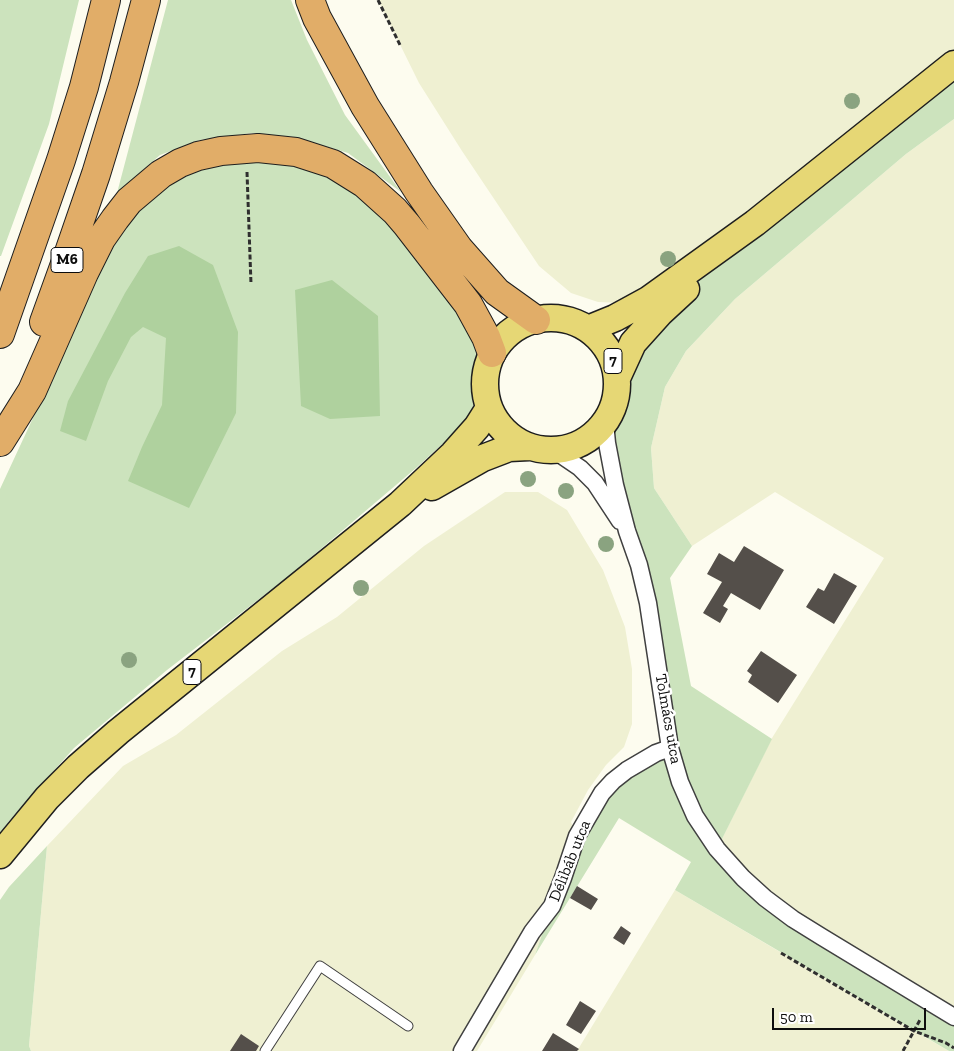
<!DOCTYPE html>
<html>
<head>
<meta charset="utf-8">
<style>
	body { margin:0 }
	#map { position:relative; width:954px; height:1051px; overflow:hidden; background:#fdfcef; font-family:"Zilla Slab",serif }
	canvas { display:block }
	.scale { position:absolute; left:772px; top:1008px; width:154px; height:22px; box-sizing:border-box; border:2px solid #0d0d0d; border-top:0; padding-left:6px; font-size:15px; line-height:18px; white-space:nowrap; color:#0d0d0d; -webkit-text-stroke:4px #fff; paint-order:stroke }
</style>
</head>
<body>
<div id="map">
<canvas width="954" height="1051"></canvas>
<div class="scale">50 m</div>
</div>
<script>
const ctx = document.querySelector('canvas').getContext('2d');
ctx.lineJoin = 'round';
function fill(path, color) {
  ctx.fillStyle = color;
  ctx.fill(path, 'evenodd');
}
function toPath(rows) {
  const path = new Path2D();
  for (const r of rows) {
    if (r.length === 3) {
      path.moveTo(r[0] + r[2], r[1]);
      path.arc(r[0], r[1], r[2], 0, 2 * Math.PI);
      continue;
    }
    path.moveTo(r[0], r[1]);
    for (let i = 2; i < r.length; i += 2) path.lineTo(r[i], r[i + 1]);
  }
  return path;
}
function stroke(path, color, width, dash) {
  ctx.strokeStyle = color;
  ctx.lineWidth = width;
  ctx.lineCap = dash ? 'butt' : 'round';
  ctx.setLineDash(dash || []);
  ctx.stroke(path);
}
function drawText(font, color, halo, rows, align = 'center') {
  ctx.font = font + ' "Zilla Slab",serif';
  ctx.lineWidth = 5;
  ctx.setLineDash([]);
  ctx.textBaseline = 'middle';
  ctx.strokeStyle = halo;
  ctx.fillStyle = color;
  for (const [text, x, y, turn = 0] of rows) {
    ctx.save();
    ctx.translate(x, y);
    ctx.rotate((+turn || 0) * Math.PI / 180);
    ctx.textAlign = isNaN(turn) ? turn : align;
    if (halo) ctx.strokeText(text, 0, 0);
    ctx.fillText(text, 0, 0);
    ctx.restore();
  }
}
fill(toPath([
	[378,0,954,0,954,64,622,303,598,302,571,293,539,266,462,151,419,83],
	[954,119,954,1017,822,937,717,849,772,738,884,558,775,492,692,546,654,488,651,448,665,387,686,351,735,299,906,154],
	[505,492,538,492,567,510,603,570,625,627,632,669,632,724,624,747,606,765,588,790,571,822,577,836,535,955,477,1051,31,1051,29,1046,47,846,123,766,176,735,282,651,337,617,424,546],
	[675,890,914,1031,949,1051,577,1051]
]), '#eff0d2');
fill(toPath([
	[0,0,79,0,49,124,1,256,0,256],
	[168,0,291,0,307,40,345,115,401,192,348,153,294,137,252,133,200,140,160,155,117,193],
	[954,64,954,119,906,154,735,299,686,351,665,387,651,448,654,488,692,546,670,578,691,686,772,739,717,849,743,878,954,1017,954,1051,949,1051,675,890,691,862,619,818,535,955,552,906,602,793,670,748,605,423,613,409,617,394,617,378,633,343,755,223],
	[259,161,310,166,360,196,418,255,475,333,477,359,475,402,469,420,416,468,289,576,167,670,74,748,10,820,0,833,0,489,52,377,85,295,126,219,166,184,208,167],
	[47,846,29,1046,31,1051,0,1051,0,900,9,887]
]), '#cce3bd');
fill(toPath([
	[179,246,213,265,238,332,236,413,189,508,128,481,142,447,162,405,166,338,143,327,131,337,108,381,86,441,60,431,68,401,125,293,148,256],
	[332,280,378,316,380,416,330,419,301,406,295,290]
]), '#afd19e');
fill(toPath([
	[744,546,784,570,760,610,731,593,723,606,728,609,720,623,703,613,722,582,707,574,719,553,734,562],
	[834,573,857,586,834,624,806,607,818,588,824,591],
	[761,651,797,675,778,703,748,682,752,675,747,671],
	[577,886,598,899,591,910,570,898],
	[621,926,631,933,624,945,613,938],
	[580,1001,596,1011,581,1034,566,1025],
	[553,1033,579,1049,577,1051,542,1051],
	[241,1034,259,1046,256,1051,230,1051]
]), '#544f4a');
const lane = toPath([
	[265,1051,320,966,408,1026]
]);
const street = toPath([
	[605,423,607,443,615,485,627,531,639,565,648,603,670,748,680,782,695,816,717,849,743,878,765,898,793,919,822,937,954,1017],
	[555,451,580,468,595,483,620,521],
	[462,1051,532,932,552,906,563,878,577,836,602,793,613,781,627,770,656,753,670,748]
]);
const primary = toPath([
	[551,384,66],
	[588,329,615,318,648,300,755,223,954,64],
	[617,378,633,343,660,313,686,289],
	[432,487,483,458,509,448,529,447],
	[0,855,47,798,78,767,118,732,400,504,453,454,477,427,489,408]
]);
const highway = toPath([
	[310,0,317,18,365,106,419,192,459,249,497,292,536,320],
	[44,322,66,261,96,174,124,82,146,0],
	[0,334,61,160,84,87,106,0],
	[0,442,32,391,84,273,101,239,115,219,129,201,161,174,180,163,198,156,221,151,258,148,296,152,333,164,365,184,395,211,407,225,468,304,486,337,492,353]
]);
stroke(lane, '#404040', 11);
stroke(street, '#404040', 19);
stroke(primary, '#1e1e1e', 29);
stroke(highway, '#1e1e1e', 30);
stroke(toPath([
	[378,0,400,45],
	[247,172,251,284],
	[781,953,914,1031,946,1043,954,1048],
	[903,1051,921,1018]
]), '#2f2f2f', 3, [5, 2.5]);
stroke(lane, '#fff', 9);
stroke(street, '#fff', 16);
stroke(primary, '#e6d775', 26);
stroke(highway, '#e1ad68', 28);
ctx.fillStyle = '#8aa380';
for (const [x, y] of [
	[852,101],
	[668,259],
	[528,479],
	[566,491],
	[606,544],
	[361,588],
	[129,660]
]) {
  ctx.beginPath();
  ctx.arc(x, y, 8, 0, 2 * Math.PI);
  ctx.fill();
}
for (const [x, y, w] of [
	[67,260,32],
	[613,361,18],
	[192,672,18]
]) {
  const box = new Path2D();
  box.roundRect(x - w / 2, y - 12.5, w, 25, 4);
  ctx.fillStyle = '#fff';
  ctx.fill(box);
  stroke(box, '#0d0d0d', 1);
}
drawText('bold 15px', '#0d0d0d', null, [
	["M6",67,260],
	["7",613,361],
	["7",192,672]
]);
drawText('16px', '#0d0d0d', '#fff', [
	["Tolmács utca",668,719,80],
	["Délibáb utca",570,861,-68]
]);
</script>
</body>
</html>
